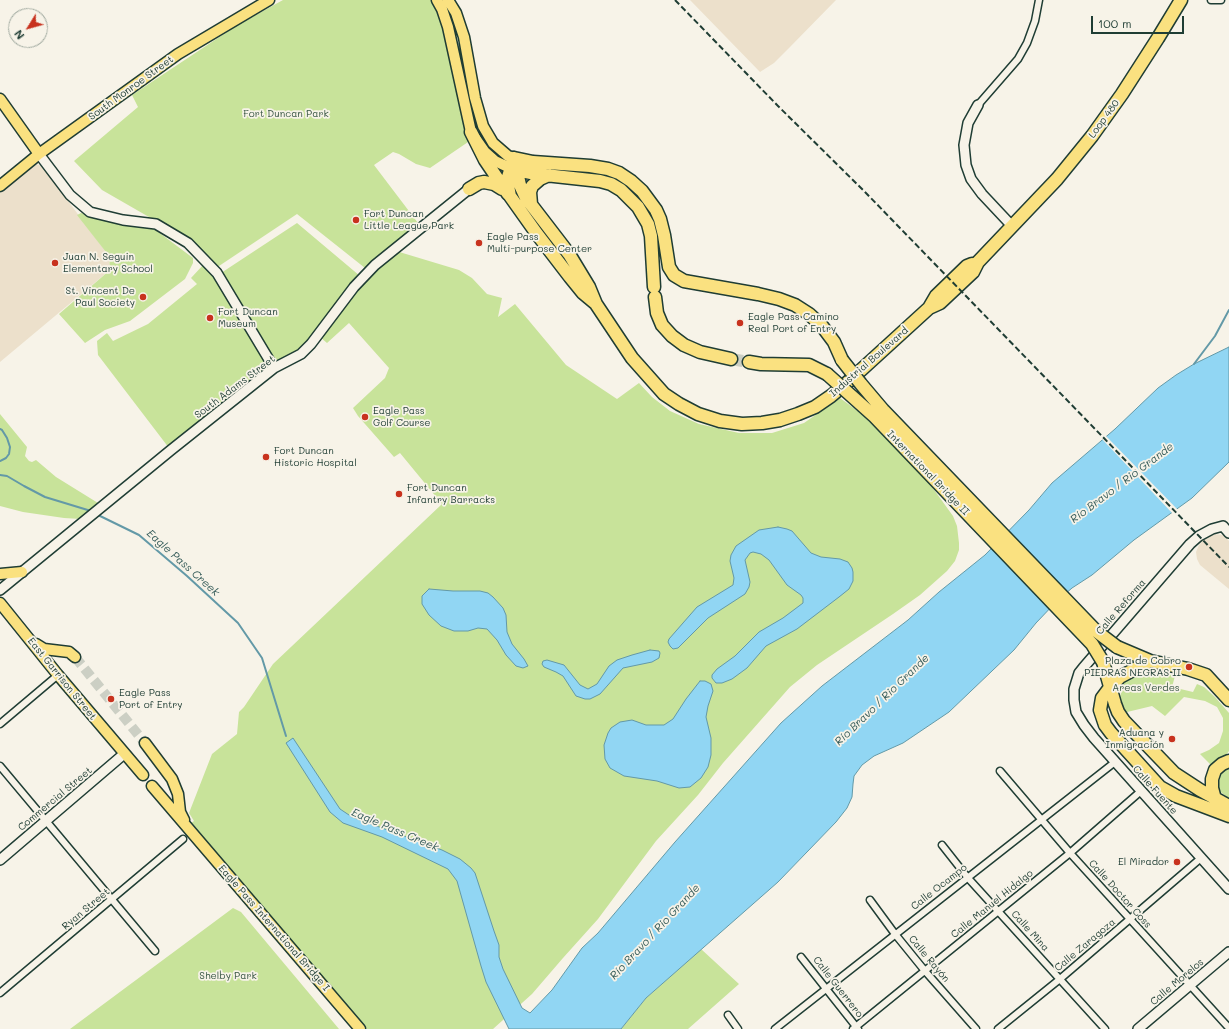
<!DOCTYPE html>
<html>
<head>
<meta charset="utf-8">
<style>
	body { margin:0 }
	#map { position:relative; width:1229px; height:1029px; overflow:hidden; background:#f7f3e8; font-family:Mali,sans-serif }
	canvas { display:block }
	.north { position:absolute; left:8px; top:8px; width:40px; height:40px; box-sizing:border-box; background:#f7f3e8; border:1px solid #a1aaa0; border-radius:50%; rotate:233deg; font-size:11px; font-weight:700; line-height:16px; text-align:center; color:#1f3d34 }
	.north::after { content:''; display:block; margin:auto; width:14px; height:18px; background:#c8321e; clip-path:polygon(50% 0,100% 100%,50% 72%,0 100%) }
	.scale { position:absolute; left:1091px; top:16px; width:93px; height:18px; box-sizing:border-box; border:2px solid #1f3d34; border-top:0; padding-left:5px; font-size:12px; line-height:14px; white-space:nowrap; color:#1f3d34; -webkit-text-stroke:3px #f7f3e8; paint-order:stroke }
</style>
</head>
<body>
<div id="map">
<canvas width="1229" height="1029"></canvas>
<div class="north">N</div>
<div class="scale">100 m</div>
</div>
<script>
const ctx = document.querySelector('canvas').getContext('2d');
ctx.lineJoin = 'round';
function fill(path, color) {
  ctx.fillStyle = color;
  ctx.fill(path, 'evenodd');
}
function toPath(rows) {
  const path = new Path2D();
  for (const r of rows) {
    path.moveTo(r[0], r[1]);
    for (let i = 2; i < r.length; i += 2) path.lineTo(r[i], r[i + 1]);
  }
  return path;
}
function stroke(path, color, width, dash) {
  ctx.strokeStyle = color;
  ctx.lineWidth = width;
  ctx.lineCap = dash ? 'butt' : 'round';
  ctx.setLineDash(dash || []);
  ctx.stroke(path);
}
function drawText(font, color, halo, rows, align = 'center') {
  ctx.font = font + ' Mali,sans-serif';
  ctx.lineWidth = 3.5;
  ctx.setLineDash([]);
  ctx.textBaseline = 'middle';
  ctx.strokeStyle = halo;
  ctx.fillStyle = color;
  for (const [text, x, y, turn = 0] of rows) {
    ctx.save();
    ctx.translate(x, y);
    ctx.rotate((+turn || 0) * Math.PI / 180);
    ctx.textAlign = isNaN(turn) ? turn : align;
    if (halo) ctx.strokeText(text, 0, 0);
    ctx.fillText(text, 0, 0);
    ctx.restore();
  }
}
fill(toPath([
	[690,0,836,0,790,47,774,63,760,72],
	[36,164,42,166,45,170,109,256,110,270,0,362,0,193],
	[1214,534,1224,535,1229,541,1229,589,1200,565,1197,559,1196,552,1199,545,1204,539]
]), '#ece0cb');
fill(toPath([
	[283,0,431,0,442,22,471,140,430,168,416,164,399,154,393,152,374,165,418,223,365,268,297,214,216,268,189,240,102,190,74,161,138,107,132,95,236,26],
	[81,213,125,224,153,228,193,258,193,263,185,279,130,321,105,330,85,343,59,314,110,270,109,256,77,215],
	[297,223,360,276,303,348,276,362,264,351,218,275],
	[396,251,459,270,472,278,487,294,502,298,498,317,515,304,566,365,617,399,639,383,652,397,670,411,699,424,739,433,772,433,804,423,840,398,870,420,927,480,953,516,957,526,959,543,959,550,955,561,947,571,920,595,893,614,817,665,790,687,723,763,698,795,656,841,598,919,563,958,532,994,493,1029,367,1029,191,823,194,821,189,813,212,754,237,734,239,712,244,707,273,664,442,504,400,453,394,457,358,416,353,408,385,378,389,368,349,323,327,343,320,337,362,283],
	[204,264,229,300,271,368,169,448,98,355,97,341,107,333,113,341,148,324,197,284,191,278],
	[0,414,27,447,25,456,29,461,32,462,36,460,56,477,98,503,81,519,64,518,23,512,0,506],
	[1147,669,1175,676,1172,687,1193,692,1197,684,1204,687,1215,697,1229,713,1229,751,1223,759,1211,765,1200,754,1209,750,1219,743,1223,731,1223,718,1217,707,1205,701,1184,697,1165,716,1152,706,1123,713,1121,711,1120,697,1124,681],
	[1229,767,1229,797,1228,798,1217,789,1217,776,1221,771],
	[233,908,241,912,339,1029,70,1029],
	[701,949,739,984,688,1029,621,1029,646,998]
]), '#c8e39a');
const water = toPath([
	[1229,347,1229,462,1192,498,1134,540,1092,575,1072,588,1056,602,1036,623,1014,650,949,712,903,743,874,756,862,765,854,776,853,784,852,797,847,808,836,822,778,882,646,998,621,1029,509,1029,486,982,481,966,457,881,448,869,382,837,343,823,330,812,286,743,293,738,340,809,352,817,442,850,460,859,471,868,475,873,494,931,499,945,499,957,503,969,522,1008,530,1013,552,990,582,948,598,933,675,842,781,723,822,686,908,620,939,592,985,555,1029,510,1052,483,1115,429,1158,388,1176,375,1194,364,1229,347],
	[778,527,787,529,792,531,811,553,821,557,840,559,848,562,852,568,853,572,853,581,849,589,839,597,797,629,766,646,747,668,732,679,722,683,716,683,712,678,712,675,717,669,735,656,759,632,783,618,803,603,803,598,801,595,787,585,769,560,761,554,753,552,750,553,745,560,750,582,749,587,745,594,708,618,678,648,673,649,670,646,668,642,669,639,697,607,733,585,734,578,730,561,731,555,736,546,759,530,778,527],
	[429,589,453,591,480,591,488,593,493,597,503,608,506,615,507,632,512,644,524,659,528,666,523,668,516,666,506,655,497,640,487,629,478,628,468,631,454,631,441,626,429,615,422,604,422,596,429,589],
	[650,650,659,651,660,653,659,658,652,662,623,668,600,694,590,699,585,699,576,696,563,676,556,672,544,667,542,664,543,661,547,660,564,665,580,685,588,689,597,684,609,666,617,660,632,655,650,650],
	[700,681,705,681,711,684,713,691,708,706,706,717,711,738,711,755,708,767,701,778,690,787,679,788,657,781,624,776,610,768,605,759,604,745,608,733,611,728,620,722,632,720,646,725,664,725,673,719,686,699,700,681]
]);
fill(water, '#91d6f3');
stroke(water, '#6399a7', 1);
fill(toPath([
	[1105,435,1178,510,1173,514,1101,438]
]), '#f7f3e8');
stroke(toPath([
	[1194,364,1215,336,1229,310],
	[0,429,2,430,7,438,10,447,9,454,6,458,0,461],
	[0,475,7,476,24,486,45,497,91,511],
	[96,514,139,535,187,576,238,623,262,658,286,736]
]), '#6399a7', 2);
stroke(toPath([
	[75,657,145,743]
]), '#cccfc4', 10, [10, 5]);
stroke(toPath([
	[731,359,749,362]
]), '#cccfc4', 12, [12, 6]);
const street = toPath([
	[1211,0,1221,0],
	[978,105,1018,59,1027,43,1035,21,1039,0],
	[0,724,58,675],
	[0,766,155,951],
	[1000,771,1070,853,1229,1028],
	[942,845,968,878,1105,1029],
	[870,900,895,934,925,971,976,1029],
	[801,957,858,1029],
	[0,993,183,839],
	[728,1015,738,1029],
	[775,1029,1115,762],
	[853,1029,1070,853,1141,791],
	[998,1029,1060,979,1201,858]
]);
const secondary = toPath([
	[978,105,968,123,964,145,966,165,971,179,982,194,1012,226],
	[39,154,70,195,90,212,123,220,156,224,188,243,217,273,274,368],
	[1229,533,1223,526,1212,529,1199,536,1190,544,1083,668,1079,673,1074,689,1074,700,1076,712,1084,725,1094,738,1229,889],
	[0,590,171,450,274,368,301,354,311,344,354,287,375,265,469,189],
	[0,860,124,754],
	[1138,1029,1229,952]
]);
const primary = toPath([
	[437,0,442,9,448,27,471,132,485,152,495,161,510,168],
	[448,0,456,13,464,37,475,98,483,126,493,143,508,156,514,158],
	[0,99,39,154],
	[0,186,39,154,178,54,269,0],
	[0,574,22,572],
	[0,603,58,675,143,775],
	[36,644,44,649,69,652,75,657],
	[145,743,172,779,178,794,180,812,184,820],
	[152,786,360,1029]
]);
const highway = toPath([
	[471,132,485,160,508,194],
	[514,158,520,185,526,198,569,254,589,287,596,304,632,358,664,394,679,404,698,414,720,421,742,424,762,423,780,420,798,414,815,407,831,396,849,381,929,308,940,303,973,272,978,262,1057,179,1092,136,1122,94,1158,38,1181,0],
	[514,158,533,162,590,166,608,169,619,173,631,181,642,191,656,210,660,219,664,235,669,267,674,275,684,281,758,294,779,299,795,305,809,314,822,326,834,342,842,360],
	[513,161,507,180,510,196,537,234,570,277,583,293,595,303],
	[511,169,536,174,600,181,611,184,621,190,638,207,648,224,651,236,654,287],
	[469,189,479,183,484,182,494,184,502,189],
	[531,204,530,192,532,186,540,179,549,175],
	[655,297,657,313,662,325,672,336,684,345,700,352,731,359],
	[929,308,936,296,967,266,972,264],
	[749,362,761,364,809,365,827,374],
	[1117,647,1150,661,1188,669,1206,675,1229,700],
	[1150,661,1120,677,1111,686,1102,698,1100,710,1105,725,1111,733,1160,787,1176,796,1229,816],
	[1103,662,1115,704,1118,712,1124,721,1174,773,1200,790,1229,806],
	[1215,799,1212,788,1212,779,1215,770,1222,764,1229,761]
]);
stroke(street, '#1f3d34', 9);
stroke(secondary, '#1f3d34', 12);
stroke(primary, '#1f3d34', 13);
stroke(highway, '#1f3d34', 15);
stroke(street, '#f7f3e8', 6);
stroke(secondary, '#f7f3e8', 9);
stroke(primary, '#fae180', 10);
stroke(highway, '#fae180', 12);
stroke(toPath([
	[675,0,778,106,865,192,1229,567]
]), '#1f3d34', 2, [6, 3]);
const highwayBridge = toPath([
	[842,360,861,384,883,410,1096,631,1117,647],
	[827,374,875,417,1092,644,1103,662]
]);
stroke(highwayBridge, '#1f3d34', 15, []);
stroke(highwayBridge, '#fae180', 12);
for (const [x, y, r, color] of [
	[356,220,4,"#c8321e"],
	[479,243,4,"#c8321e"],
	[55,263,4,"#c8321e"],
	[143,297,4,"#c8321e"],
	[210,318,4,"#c8321e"],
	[740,323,4,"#c8321e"],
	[365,417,4,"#c8321e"],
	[266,457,4,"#c8321e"],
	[399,494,4,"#c8321e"],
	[1189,667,4,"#c8321e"],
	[111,699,4,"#c8321e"],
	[1172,739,4,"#c8321e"],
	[1177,862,4,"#c8321e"]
]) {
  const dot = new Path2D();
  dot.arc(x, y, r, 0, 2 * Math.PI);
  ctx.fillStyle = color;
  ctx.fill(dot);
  stroke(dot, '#f7f3e8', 1.5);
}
drawText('10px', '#1f3d34', '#f7f3e8', [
	["South Monroe Street",131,88,-36],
	["Loop 480",1104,119,-54],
	["Industrial Boulevard",869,362,-41],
	["South Adams Street",235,387,-37],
	["International Bridge II",928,473,46],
	["Calle Reforma",1121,607,-49],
	["East Garrison Street",62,679,51],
	["Calle Fuente",1155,790,48],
	["Commercial Street",55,799,-40],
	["Calle Ocampo",939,887,-38],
	["Calle Doctor Coss",1120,894,48],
	["Calle Manuel Hidalgo",992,904,-39],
	["Ryan Street",86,909,-40],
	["Eagle Pass International Bridge I",274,928,49],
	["Calle Mina",1030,931,48],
	["Calle Zaragoza",1085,945,-40],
	["Calle Rayón",929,959,50],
	["Calle Morelos",1177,982,-40],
	["Calle Guerrero",838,987,52]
]);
drawText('10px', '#385643', '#f7f3e8', [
	["Fort Duncan Park",286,114],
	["Areas Verdes",1146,688],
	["Shelby Park",228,976]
]);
drawText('10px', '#1f3d34', '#f7f3e8', [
	["Fort Duncan",364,214],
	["Little League Park",364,226],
	["Eagle Pass",487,237],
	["Multi-purpose Center",487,249],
	["Juan N. Seguin",63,257],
	["Elementary School",63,269],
	["St. Vincent De",135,291,"right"],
	["Paul Society",135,303,"right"],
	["Fort Duncan",218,312],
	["Museum",218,324],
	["Eagle Pass Camino",748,317],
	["Real Port of Entry",748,329],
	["Eagle Pass",373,411],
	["Golf Course",373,423],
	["Fort Duncan",274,451],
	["Historic Hospital",274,463],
	["Fort Duncan",407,488],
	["Infantry Barracks",407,500],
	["Plaza de Cobro",1181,661,"right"],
	["PIEDRAS NEGRAS II",1181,673,"right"],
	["Eagle Pass",119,693],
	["Port of Entry",119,705],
	["Aduana y",1164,733,"right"],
	["Inmigración",1164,745,"right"],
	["El Mirador",1169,862,"right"]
], 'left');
drawText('italic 11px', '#365c5a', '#f7f3e8', [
	["Río Bravo / Rio Grande",1122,483,-37],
	["Eagle Pass Creek",183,563,42],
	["Río Bravo / Rio Grande",882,700,-44],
	["Eagle Pass Creek",395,830,23],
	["Río Bravo / Rio Grande",655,932,-47]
]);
</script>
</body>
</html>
